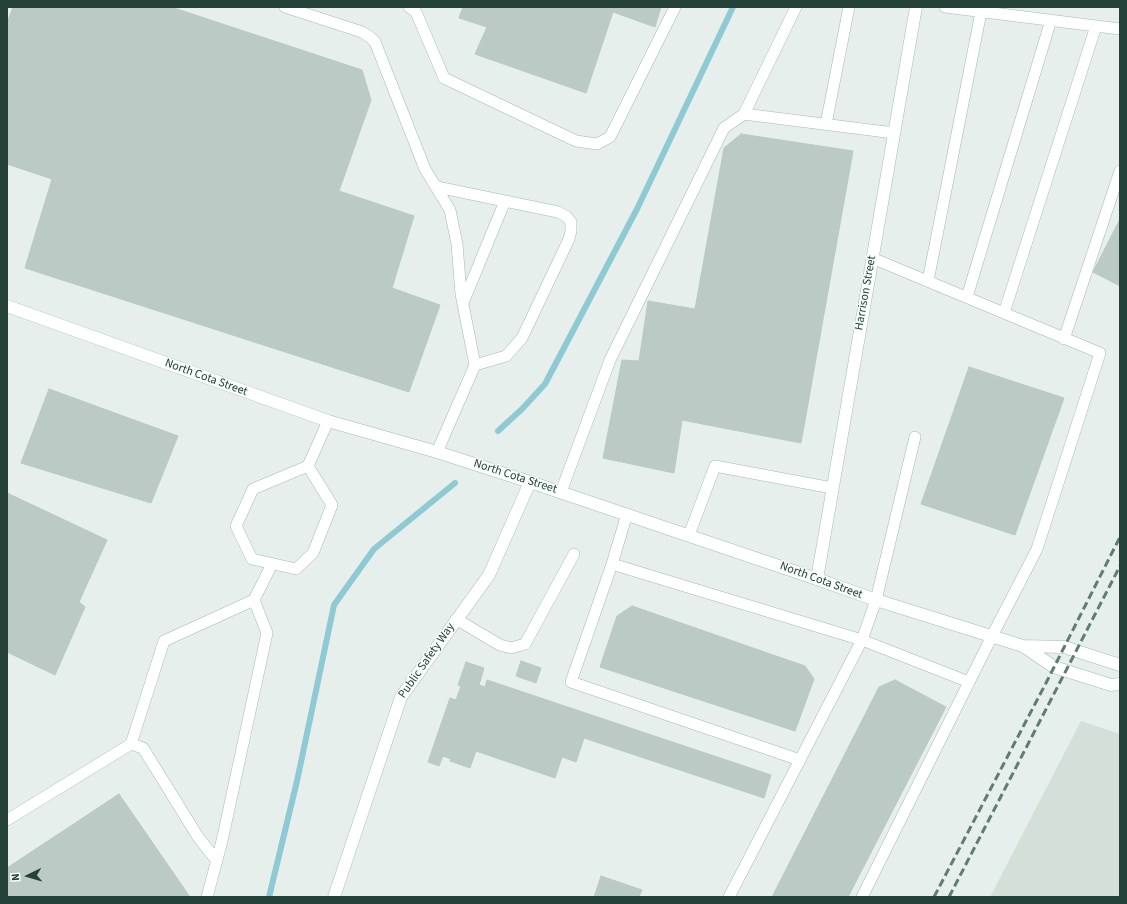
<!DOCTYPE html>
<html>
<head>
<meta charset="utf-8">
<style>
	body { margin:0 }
	#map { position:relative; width:1127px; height:904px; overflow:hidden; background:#e6efeb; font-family:"Source Sans 3",sans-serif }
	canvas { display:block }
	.frame { position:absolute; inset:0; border:8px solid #24423a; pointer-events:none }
	.north { position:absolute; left:8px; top:856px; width:40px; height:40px; -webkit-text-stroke:3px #f7fbf9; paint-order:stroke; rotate:265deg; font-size:11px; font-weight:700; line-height:16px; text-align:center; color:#24423a }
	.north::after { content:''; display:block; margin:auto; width:14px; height:18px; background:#24423a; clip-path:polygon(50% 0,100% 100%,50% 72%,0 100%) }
</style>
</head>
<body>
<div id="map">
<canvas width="1127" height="904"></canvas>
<div class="frame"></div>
<div class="north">N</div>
</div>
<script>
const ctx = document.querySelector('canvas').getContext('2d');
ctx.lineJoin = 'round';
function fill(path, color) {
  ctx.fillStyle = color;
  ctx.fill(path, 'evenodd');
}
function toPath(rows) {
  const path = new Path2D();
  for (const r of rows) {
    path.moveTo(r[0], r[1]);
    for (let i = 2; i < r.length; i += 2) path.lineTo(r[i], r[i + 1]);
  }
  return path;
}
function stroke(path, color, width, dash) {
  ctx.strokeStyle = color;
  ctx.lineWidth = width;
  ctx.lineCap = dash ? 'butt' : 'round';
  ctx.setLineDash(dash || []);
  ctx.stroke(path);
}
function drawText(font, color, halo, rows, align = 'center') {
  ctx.font = font + ' "Source Sans 3",sans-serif';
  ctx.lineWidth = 3;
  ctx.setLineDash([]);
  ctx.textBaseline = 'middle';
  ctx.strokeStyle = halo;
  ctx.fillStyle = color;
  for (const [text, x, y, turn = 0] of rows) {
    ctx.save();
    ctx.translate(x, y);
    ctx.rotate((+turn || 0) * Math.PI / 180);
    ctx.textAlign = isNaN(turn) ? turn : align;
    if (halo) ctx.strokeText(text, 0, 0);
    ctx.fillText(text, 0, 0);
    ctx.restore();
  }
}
fill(toPath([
	[1081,721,1120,734,1120,897,990,897]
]), '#d4dfda');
stroke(toPath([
	[498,431,522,409,545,384,637,209,733,7],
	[269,897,297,781,334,605,374,549,455,483]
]), '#8ec9d4', 6);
const building = toPath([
	[13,7,171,7,362,70,371,100,339,191,414,216,392,288,440,305,409,392,25,268,52,179,7,164,7,23,13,7],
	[463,7,661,7,655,27,613,12,586,93,475,54,487,27,459,18,463,7],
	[741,134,853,151,801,443,682,420,674,473,603,458,622,360,639,361,648,301,695,309,724,148,741,134],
	[1120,219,1120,286,1093,272,1120,219],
	[969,367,1064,398,1015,535,921,504,969,367],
	[49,389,178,436,151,503,21,463,49,389],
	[7,493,107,540,79,602,85,607,55,675,7,652,7,493],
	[632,606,805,666,814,679,795,731,600,667,617,616,632,606],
	[521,661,541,668,536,683,516,676,521,661],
	[466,662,484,668,479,685,485,687,487,680,771,775,764,798,584,738,576,762,562,757,555,778,476,751,470,768,450,761,451,759,443,756,439,766,428,762,450,698,456,700,461,686,458,685,466,662],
	[895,680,946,707,848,897,772,897,879,687,895,680],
	[119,794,190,897,7,897,7,868,119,794],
	[601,876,642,890,639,897,594,897,601,876]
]);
fill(building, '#bbcac4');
stroke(building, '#b8c9c2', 1);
const lane = toPath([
	[285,7,362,32,370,37,375,42,425,169,450,210,457,244,461,294,475,365,437,452],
	[409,7,416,12,444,78,576,141,597,144,610,137,675,7],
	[796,7,744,114,894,133],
	[945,7,1120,29],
	[826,124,849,7],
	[437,187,558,212,566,216,571,222,571,231,569,239,522,338,506,356,475,365],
	[928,281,981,12],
	[967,297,1051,20],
	[463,303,505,201],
	[1004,313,1096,26],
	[1064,339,1120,171],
	[308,466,332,505,313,553,296,569,252,559,236,526,253,489,308,466,328,421],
	[561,492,610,360,724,128,744,114],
	[627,514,612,564,862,640,969,682],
	[689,535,715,466,832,488],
	[612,564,571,682,800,760],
	[456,619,500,645,511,648,525,644,574,554],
	[131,744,143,748,198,837,217,861],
	[7,820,131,744,164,641,254,600],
	[207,897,222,841,267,633,254,600,272,564],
	[729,897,862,640,876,600,915,437],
	[862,897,992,636,1037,549,1100,353,872,258]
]);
const street = toPath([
	[817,579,916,7],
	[334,897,401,697,489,575,530,482]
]);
const secondary = toPath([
	[7,306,328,421,437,452,530,482,817,579,876,600,1023,646,1054,667,1111,685,1120,684],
	[1023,646,1064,647,1120,665]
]);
stroke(lane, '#a8b8b2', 12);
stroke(street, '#a8b8b2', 13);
stroke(secondary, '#a4bbb3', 13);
stroke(lane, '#fff', 11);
stroke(street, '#fff', 12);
stroke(secondary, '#fff', 12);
stroke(toPath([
	[934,897,1046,683,1120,537],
	[949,897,1120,566]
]), '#5f7d75', 3, [8, 4]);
drawText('12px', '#24423a', '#f7fbf9', [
	["Harrison Street",866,293,-80],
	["North Cota Street",206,378,20],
	["North Cota Street",515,477,18],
	["North Cota Street",821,581,20],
	["Public Safety Way",427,661,-55]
]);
</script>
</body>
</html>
